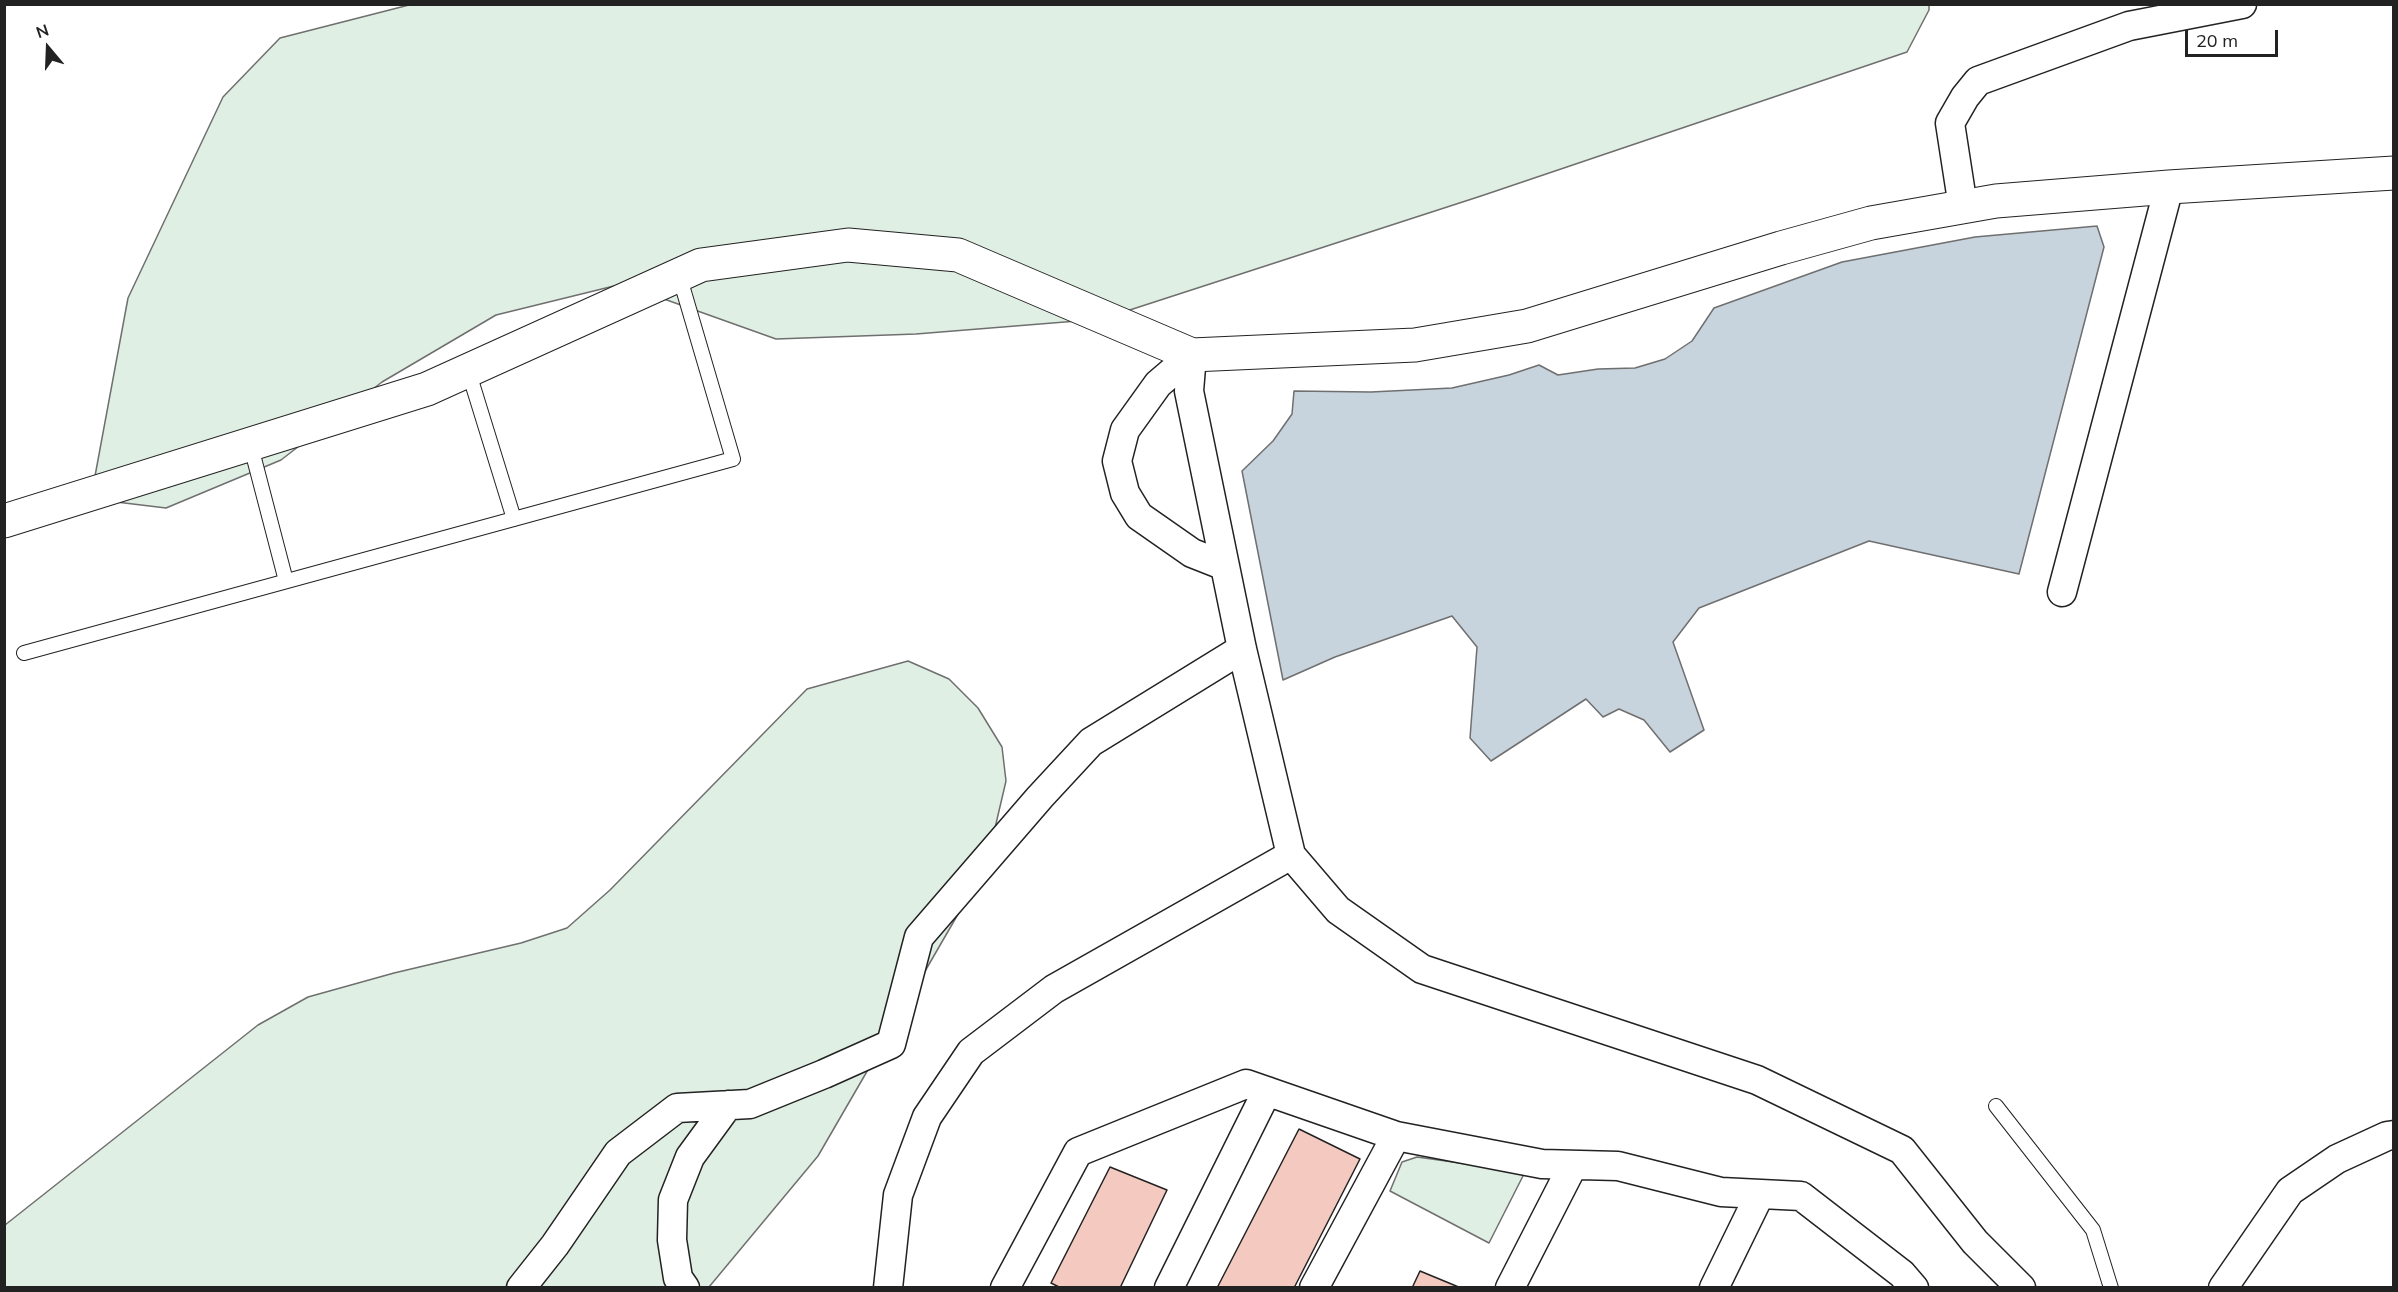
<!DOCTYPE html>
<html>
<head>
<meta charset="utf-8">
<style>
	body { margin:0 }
	#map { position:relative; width:2398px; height:1292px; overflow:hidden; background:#fff; font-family:Mulish,sans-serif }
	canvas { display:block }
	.frame { position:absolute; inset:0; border:6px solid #222; pointer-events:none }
	.north { position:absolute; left:18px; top:18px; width:60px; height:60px; -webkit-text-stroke:4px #fff; paint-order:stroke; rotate:341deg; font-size:16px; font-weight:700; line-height:24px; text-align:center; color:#222 }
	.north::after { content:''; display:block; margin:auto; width:21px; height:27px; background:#222; clip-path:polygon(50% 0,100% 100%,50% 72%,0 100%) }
	.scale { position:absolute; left:2185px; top:30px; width:93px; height:27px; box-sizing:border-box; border:3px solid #222; border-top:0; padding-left:8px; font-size:18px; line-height:21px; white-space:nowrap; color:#222; -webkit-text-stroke:4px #fff; paint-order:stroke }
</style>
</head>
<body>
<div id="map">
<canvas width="2398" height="1292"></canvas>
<div class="frame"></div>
<div class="north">N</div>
<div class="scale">20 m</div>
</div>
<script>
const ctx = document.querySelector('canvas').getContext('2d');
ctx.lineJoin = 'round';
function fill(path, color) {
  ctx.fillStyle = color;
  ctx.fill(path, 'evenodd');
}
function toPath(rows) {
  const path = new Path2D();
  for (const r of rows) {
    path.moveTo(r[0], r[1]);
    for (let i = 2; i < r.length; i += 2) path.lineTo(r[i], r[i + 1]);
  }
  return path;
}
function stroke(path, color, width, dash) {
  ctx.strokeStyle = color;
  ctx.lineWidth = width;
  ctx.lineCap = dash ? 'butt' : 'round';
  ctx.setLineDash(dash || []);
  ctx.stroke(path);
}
const green = toPath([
	[409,5,1929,5,1929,10,1907,52,1481,196,1102,319,916,334,776,339,622,284,496,315,382,382,281,460,166,508,108,501,95,476,128,298,223,97,280,38,409,5],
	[908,661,949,679,978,708,1002,747,1006,781,991,845,961,909,818,1156,709,1287,5,1288,5,1225,258,1025,308,997,394,973,521,943,567,928,610,890,807,689,908,661],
	[1417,1157,1525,1172,1489,1243,1390,1191,1402,1162,1417,1157]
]);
fill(green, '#e0efe3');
stroke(green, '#6f6f6f', 1.5);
const water = toPath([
	[2097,226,2104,247,2019,574,1869,541,1699,608,1673,642,1704,730,1670,752,1644,720,1619,709,1603,717,1586,699,1491,761,1470,738,1477,647,1452,616,1335,657,1283,680,1242,471,1273,441,1292,414,1294,391,1371,392,1452,388,1509,375,1539,365,1558,375,1598,369,1635,368,1665,359,1692,341,1714,308,1842,262,1975,237,2097,226]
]);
fill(water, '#c7d3dd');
stroke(water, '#6f6f6f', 1.5);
const building = toPath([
	[1299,1129,1360,1159,1294,1288,1217,1288,1299,1129],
	[1110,1167,1167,1190,1120,1288,1061,1288,1051,1283,1110,1167],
	[1420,1271,1461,1288,1412,1288,1420,1271]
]);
fill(building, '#f3c9c0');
stroke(building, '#222', 1.5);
const lane = toPath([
	[468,370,514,519],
	[250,443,286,581],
	[24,653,733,459,679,275],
	[1996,1106,2093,1230,2111,1288]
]);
const street = toPath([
	[1963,207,1950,123,1965,97,1978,81,2129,26,2242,4],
	[1192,355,1189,391,1242,649,1291,855,1338,910,1422,969,1757,1080,1902,1150,1975,1242,2021,1288],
	[1192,355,1158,384,1125,430,1117,461,1125,493,1139,516,1192,553,1225,566],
	[2062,592,2169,187],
	[521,1288,555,1245,618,1153,677,1108,750,1104,824,1074,891,1044,919,937,1040,797,1091,742,1242,649],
	[685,1288,678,1278,672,1240,673,1200,690,1157,728,1105],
	[888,1288,898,1195,927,1117,971,1052,1054,989,1291,855],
	[1005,1288,1078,1152,1246,1084,1396,1136,1542,1164,1618,1166,1721,1192,1801,1196,1902,1274,1914,1288],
	[1169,1288,1267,1091],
	[1314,1288,1396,1136],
	[1510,1288,1573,1165],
	[1714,1288,1760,1194],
	[2223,1288,2290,1191,2337,1159,2387,1136,2394,1135]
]);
const secondary = toPath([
	[4,521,427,389,701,265,848,245,958,255,1192,355,1415,345,1527,326,1781,248,1871,223,1996,201,2169,187,2394,173]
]);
stroke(lane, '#222', 16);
stroke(street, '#222', 31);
stroke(secondary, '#222', 35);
stroke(lane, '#fff', 14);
stroke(street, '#fff', 28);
stroke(secondary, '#fff', 33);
</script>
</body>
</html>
